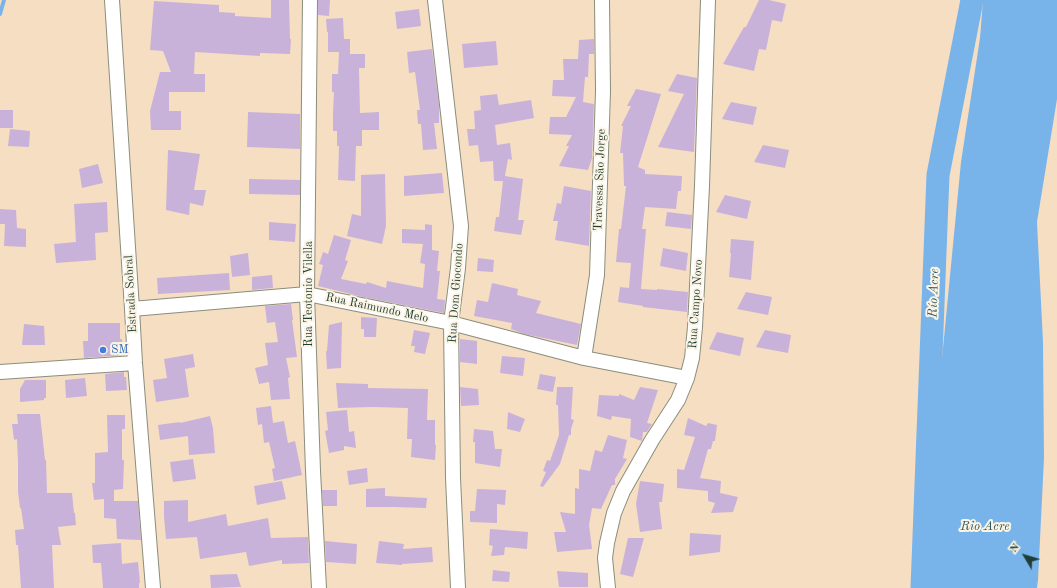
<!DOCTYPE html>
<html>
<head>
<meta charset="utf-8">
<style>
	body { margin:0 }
	#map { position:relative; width:1057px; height:588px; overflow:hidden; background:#f6dec3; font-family:"Old Standard TT",serif }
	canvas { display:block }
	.north { position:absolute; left:1005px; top:536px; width:40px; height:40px; -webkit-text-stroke:3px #fcf5e5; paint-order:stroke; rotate:308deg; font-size:11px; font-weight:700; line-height:16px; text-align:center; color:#1f3d34 }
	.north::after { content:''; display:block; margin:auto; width:14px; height:18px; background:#1f3d34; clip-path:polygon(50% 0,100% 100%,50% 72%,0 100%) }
</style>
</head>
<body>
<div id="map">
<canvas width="1057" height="588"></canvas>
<div class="north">N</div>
</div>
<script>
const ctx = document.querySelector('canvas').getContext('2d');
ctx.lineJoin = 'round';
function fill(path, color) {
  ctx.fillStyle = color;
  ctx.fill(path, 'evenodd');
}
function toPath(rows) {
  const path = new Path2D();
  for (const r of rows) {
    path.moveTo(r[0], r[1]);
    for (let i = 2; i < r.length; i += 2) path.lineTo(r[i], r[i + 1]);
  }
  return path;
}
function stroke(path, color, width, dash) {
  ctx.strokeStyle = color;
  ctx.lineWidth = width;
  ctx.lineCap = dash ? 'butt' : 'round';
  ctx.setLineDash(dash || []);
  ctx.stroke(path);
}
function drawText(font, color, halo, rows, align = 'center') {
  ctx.font = font + ' "Old Standard TT",serif';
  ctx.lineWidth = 4;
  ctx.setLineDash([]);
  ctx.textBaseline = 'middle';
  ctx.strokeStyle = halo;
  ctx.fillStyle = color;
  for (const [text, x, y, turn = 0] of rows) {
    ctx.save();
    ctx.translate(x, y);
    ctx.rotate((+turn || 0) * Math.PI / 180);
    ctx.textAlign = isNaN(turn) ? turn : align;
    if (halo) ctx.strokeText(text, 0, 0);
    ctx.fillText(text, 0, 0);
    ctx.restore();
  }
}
fill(toPath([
	[983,0,1057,0,1057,99,1037,222,1043,342,1044,458,1038,580,1037,588,921,588,930,521,938,400,961,162,980,38]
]), '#78b4ea');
stroke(toPath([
	[0,14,4,0]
]), '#78b4ea', 4);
stroke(toPath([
	[922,588,938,175,972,0]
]), '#78b4ea', 23);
fill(toPath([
	[271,0,289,0,290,39,291,39,290,54,260,53,260,56,195,52,194,74,205,74,205,92,169,92,169,111,181,111,181,130,151,130,150,111,160,72,171,72,163,51,150,50,154,1,219,5,219,12,235,13,235,16,271,18],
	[318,0,330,0,329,16,318,15],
	[759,0,769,0,786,4,782,22,772,20,766,50,759,49,754,71,723,64,744,27,746,27],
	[419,9,421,26,397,29,395,12],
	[343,18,344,39,350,39,350,54,365,54,365,68,359,68,360,113,379,112,379,130,362,130,362,146,356,146,355,181,338,180,339,146,337,146,337,131,333,131,333,113,334,92,332,92,332,74,338,74,339,52,328,52,328,32,327,32,326,19],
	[594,39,594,54,589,54,588,77,585,77,583,102,594,104,592,158,588,170,559,166,569,146,566,146,572,135,549,134,550,117,566,117,576,97,552,96,553,80,564,80,563,59,578,59,579,40],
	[496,41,498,65,464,68,462,44],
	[432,49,439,105,439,123,434,123,437,149,423,150,421,124,418,124,417,110,420,110,415,72,409,73,407,52],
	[677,74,697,78,694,152,658,147,684,94,668,91],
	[636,89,661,94,638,167,645,170,645,174,682,176,681,191,678,191,676,209,645,207,642,229,646,229,641,289,657,290,657,289,688,292,687,312,643,307,643,306,618,302,620,287,629,288,631,263,616,262,619,229,621,229,626,186,624,186,623,153,620,153,623,126,621,126,631,106,627,106],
	[497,94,499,105,531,100,534,118,495,125,497,145,510,143,512,160,508,159,505,176,523,179,518,220,524,220,521,235,494,231,496,217,499,217,503,181,494,181,493,161,480,162,478,145,469,146,467,129,475,129,474,111,481,110,480,96],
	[731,102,757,107,753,125,722,119],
	[0,110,13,110,13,128,0,128],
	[248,112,300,114,300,149,247,147],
	[10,129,30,131,29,147,8,146],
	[763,145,789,150,785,168,754,162],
	[168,150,200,154,194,190,206,190,203,206,190,203,189,215,166,210],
	[98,164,103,183,82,188,79,169],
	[442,173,444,193,404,196,404,176],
	[385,174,386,226,382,244,347,236,352,214,361,216,361,175],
	[249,179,300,180,300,195,249,194],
	[564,186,591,191,589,246,555,240,558,221,553,221,557,203,561,204],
	[725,195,751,201,747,219,716,212],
	[107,202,108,232,95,233,96,260,56,263,54,244,76,242,74,204],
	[0,209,16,210,17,228,26,229,26,247,4,246,5,224,0,224],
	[667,212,692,215,691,229,665,226],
	[269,222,296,224,295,242,269,240],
	[425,224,432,225,432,250,439,251,437,271,440,271,437,299,445,300,444,313,363,297,318,286,323,265,319,264,323,252,328,254,334,235,351,240,345,260,348,261,341,279,366,284,367,282,386,288,387,281,423,288,425,264,420,263,423,244,402,243,402,229,425,230],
	[731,239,754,241,751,280,729,277,731,253,730,253],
	[663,248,688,253,686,271,660,266],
	[248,253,250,275,232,277,230,256],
	[478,258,494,260,493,272,477,271],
	[229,273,230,290,158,294,157,278],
	[272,275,273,288,252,290,252,277],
	[492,283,518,289,517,295,541,301,536,313,581,324,577,345,524,334,511,329,512,323,474,316,477,300,488,302],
	[746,292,772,297,768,315,737,309],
	[291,304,293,320,292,320,297,357,286,358,290,377,288,378,290,399,271,400,269,382,259,384,255,368,268,365,265,343,278,342,275,322,267,323,265,306],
	[361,317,377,318,376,337,364,337,364,329,361,329],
	[342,322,341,368,327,369,326,351,327,351,329,325],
	[88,323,120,323,120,339,122,339,123,355,84,358,83,341,88,341],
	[24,324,44,326,45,345,22,345],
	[414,330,430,333,425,354,414,352,415,346,411,346],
	[765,330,791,335,788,353,756,347],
	[717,332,744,338,740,356,709,349],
	[460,339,477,341,477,364,460,362],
	[193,354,195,367,185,369,189,397,156,402,153,380,167,378,164,359],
	[502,356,525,358,523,376,500,373],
	[124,372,124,377,126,377,127,390,106,391,105,374],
	[540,374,556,377,553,392,537,389],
	[85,378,87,396,66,398,65,380],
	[25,380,46,380,46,398,44,398,44,400,20,402,20,389],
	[336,383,368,384,368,388,428,389,427,420,435,420,435,445,436,445,435,460,411,457,412,439,407,439,408,408,373,407,338,408],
	[460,387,478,389,479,405,461,406],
	[557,387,573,387,571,419,574,420,571,429,571,435,569,435,560,464,543,487,540,486,546,472,543,471,547,460,550,461,559,435,558,405,556,405],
	[640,387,658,390,647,423,652,424,647,432,643,432,642,441,630,437,631,419,612,416,611,420,597,416,599,395,619,396,619,394,634,400],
	[271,406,273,423,284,421,288,443,295,441,302,475,274,481,272,469,275,468,269,442,264,443,262,424,258,425,256,408],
	[347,410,349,432,354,431,356,448,344,446,344,450,329,453,325,431,328,430,326,412],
	[508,412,525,419,520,432,507,429],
	[17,414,40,414,45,460,46,460,47,493,72,493,74,513,75,513,76,525,58,527,61,545,52,545,54,588,21,588,18,545,16,545,15,530,24,529,21,508,20,508,18,492,18,462,17,439,14,440,12,424,18,424],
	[107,415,125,415,125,429,122,429,122,460,124,460,123,489,114,490,114,501,138,501,141,540,117,539,116,519,104,518,104,499,94,500,92,483,95,483,95,453,108,452],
	[210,416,213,428,215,453,189,455,188,436,160,440,158,425,180,422,180,423],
	[688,418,706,426,708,423,717,425,715,441,713,441,711,449,708,449,700,478,721,481,720,493,738,497,733,512,711,513,715,503,708,501,708,491,677,488,677,469,684,470,695,437,684,435],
	[474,429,493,431,495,449,502,449,500,467,475,463,475,442,473,442],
	[608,435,627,440,623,458,627,459,615,479,615,485,612,485,601,509,592,508,589,525,592,549,557,552,554,532,566,532,560,512,575,514,575,488,579,489,579,469,590,471,595,450,602,452],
	[193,459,196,479,173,482,170,462],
	[367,468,368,482,349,485,347,471],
	[282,481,286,499,257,505,254,486],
	[640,481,664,484,662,502,659,502,662,529,640,532,636,504],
	[385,488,385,496,427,498,426,508,393,507,366,507,366,489],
	[477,489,506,490,505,505,497,504,497,523,470,522,470,511,475,511],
	[322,490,337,490,337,506,323,506],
	[188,500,188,522,226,514,228,526,268,518,271,538,308,537,309,563,282,564,282,560,249,566,246,552,200,559,197,537,166,539,164,517,164,501],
	[490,529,528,532,527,549,505,547,504,555,491,556,493,546,489,545],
	[690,533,721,535,720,552,689,556],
	[628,538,644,538,633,577,620,574],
	[325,541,357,544,356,564,326,562],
	[379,541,404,544,403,549,432,547,433,562,402,564,402,565,376,563],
	[121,543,122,564,138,562,140,583,139,583,139,588,103,588,101,563,93,563,92,545],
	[493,570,510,572,509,582,492,581],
	[557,571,588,573,588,587,559,587],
	[237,574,241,587,211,588,210,575]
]), '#c9b2d9');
const minor = toPath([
	[112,0,132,309,135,363,153,588],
	[310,0,307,294,313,471,319,588],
	[435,0,461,226,458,268,451,323,453,478,458,588],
	[132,309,307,294,451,323,584,358,687,378],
	[584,358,597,275,603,91,602,0],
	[0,372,135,363],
	[608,588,605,558,607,543,614,513,623,491,652,440,678,400,687,378,692,358,695,327,702,186,708,0]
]);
stroke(minor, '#8a8e7c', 16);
stroke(minor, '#fff', 14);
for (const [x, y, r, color] of [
	[103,350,4,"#3f7fe0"]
]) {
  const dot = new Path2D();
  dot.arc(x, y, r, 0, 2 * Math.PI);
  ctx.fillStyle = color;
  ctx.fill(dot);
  stroke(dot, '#fcf5e5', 1.5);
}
drawText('12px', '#1f3d34', '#fcf5e5', [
	["Travessa São Jorge",600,180,-88],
	["Rua Dom Giocondo",456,293,-86],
	["Estrada Sobral",131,294,-93],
	["Rua Teotonio Vilella",309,294,-90],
	["Rua Campo Novo",696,304,-86],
	["Rua Raimundo Melo",377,308,12]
]);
drawText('12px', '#366cbe', '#fcf5e5', [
	["SM",111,350]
], 'left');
drawText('italic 13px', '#355b62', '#fcf5e5', [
	["Río Acre",934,293,-88],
	["Rio Acre",985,527]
]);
</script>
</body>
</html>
